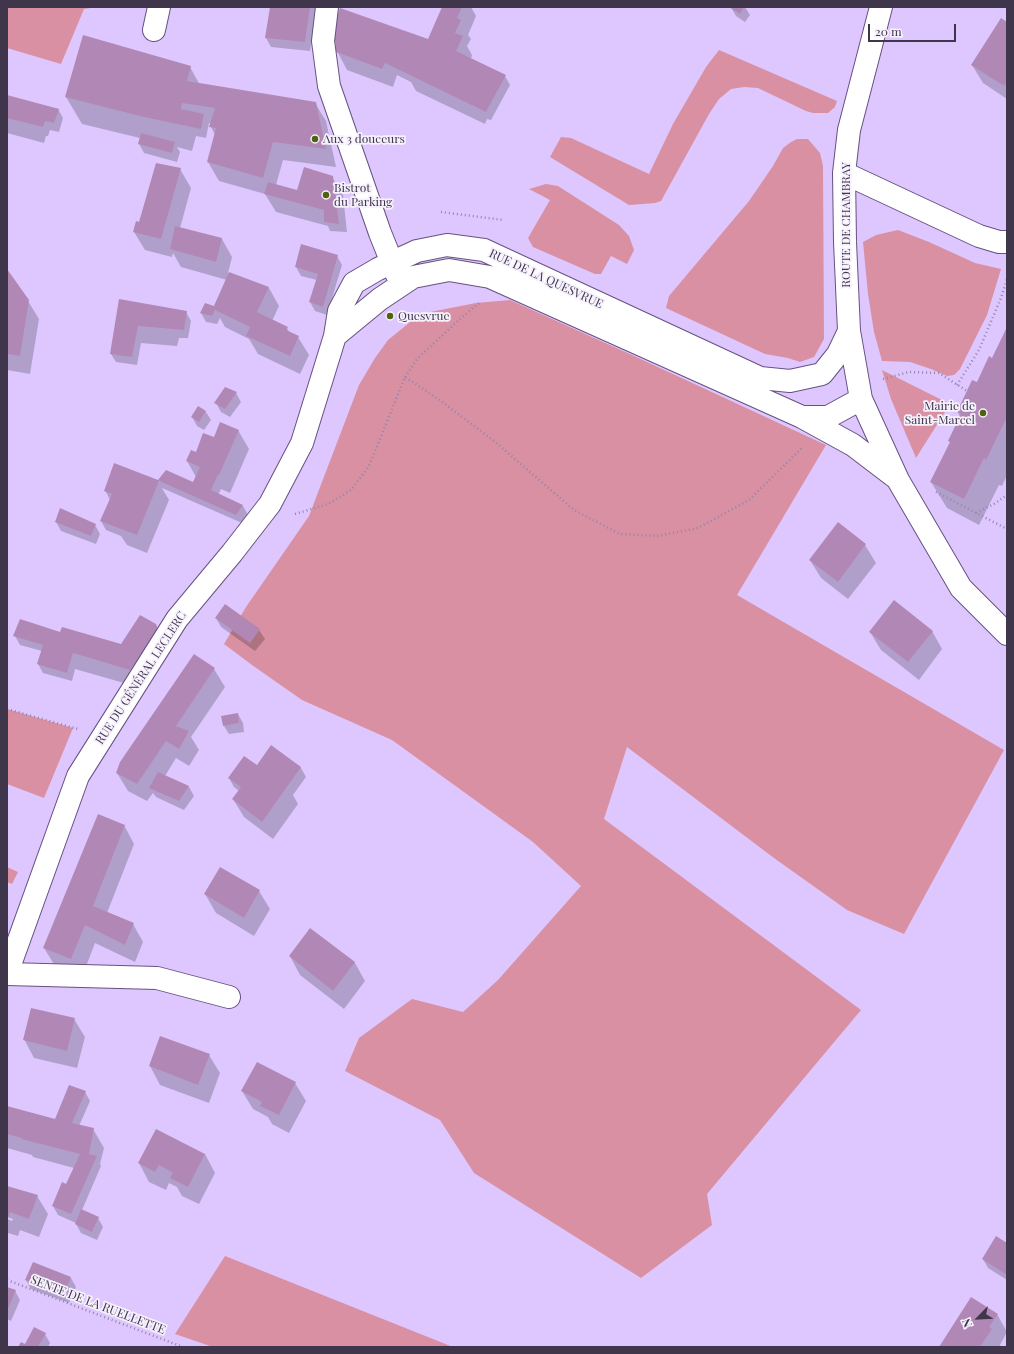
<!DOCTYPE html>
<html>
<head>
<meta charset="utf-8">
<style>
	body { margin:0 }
	#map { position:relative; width:1014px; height:1354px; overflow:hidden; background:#dec7fe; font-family:"Playfair Display",serif }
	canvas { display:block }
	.frame { position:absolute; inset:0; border:8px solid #3f364c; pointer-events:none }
	.north { position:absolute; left:958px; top:1298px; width:40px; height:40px; -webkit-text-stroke:3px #f6f1fd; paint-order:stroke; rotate:246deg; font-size:11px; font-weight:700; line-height:16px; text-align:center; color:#3f364c }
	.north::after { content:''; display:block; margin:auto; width:14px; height:18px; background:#3f364c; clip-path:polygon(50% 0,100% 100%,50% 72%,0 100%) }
	.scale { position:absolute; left:868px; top:24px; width:88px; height:18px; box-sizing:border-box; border:2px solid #3f364c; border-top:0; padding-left:5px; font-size:12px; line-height:14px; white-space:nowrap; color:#3f364c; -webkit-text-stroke:3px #f6f1fd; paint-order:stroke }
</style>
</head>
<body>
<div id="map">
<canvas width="1014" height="1354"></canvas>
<div class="frame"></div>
<div class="north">N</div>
<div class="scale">20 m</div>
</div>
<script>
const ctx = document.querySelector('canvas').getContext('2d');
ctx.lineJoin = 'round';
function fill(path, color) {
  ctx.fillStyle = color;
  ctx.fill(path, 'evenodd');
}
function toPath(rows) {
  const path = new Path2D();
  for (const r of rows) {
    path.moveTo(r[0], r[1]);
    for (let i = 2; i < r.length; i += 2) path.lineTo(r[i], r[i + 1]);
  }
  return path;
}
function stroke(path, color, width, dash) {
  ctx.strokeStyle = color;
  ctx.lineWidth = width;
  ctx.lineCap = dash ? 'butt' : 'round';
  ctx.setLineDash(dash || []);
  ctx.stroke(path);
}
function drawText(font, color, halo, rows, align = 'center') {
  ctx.font = font + ' "Playfair Display",serif';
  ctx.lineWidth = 3.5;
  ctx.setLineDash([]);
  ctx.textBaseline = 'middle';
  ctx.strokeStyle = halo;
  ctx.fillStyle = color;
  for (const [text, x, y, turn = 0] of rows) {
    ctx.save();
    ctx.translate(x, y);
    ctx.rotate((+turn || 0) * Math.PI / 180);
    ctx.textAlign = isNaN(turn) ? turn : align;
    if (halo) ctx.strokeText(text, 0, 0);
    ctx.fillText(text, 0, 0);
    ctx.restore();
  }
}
fill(toPath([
	[7,7,97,7,84,9,61,64,7,48],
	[719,50,837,101,835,107,828,113,813,113,806,111,758,88,744,87,731,89,719,99,709,114,661,201,655,203,629,205,550,157,561,137,571,138,649,174,673,124,706,67],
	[797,139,808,139,820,153,823,166,824,339,814,357,800,362,788,358,765,354,666,308,669,296,749,201,773,166,783,148,791,142],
	[546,184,558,186,619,225,629,236,634,250,627,264,611,256,601,274,595,274,533,247,528,238,550,200,529,189],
	[898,230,929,242,975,263,1001,269,987,315,960,369,954,375,947,376,931,369,910,362,882,361,874,332,868,294,863,242,876,235],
	[510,300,632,355,826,445,737,595,1004,750,904,934,847,910,774,858,627,747,604,819,861,1010,707,1194,712,1225,641,1278,474,1173,440,1120,345,1071,359,1038,412,999,463,1012,498,980,581,886,533,842,392,740,302,700,252,665,224,644,246,607,309,516,359,385,375,358,388,340,420,314,476,303],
	[882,370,950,404,916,458,891,399],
	[7,709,73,728,44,798,7,784],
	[7,867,18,872,12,884,7,882],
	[225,1256,453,1347,213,1347,175,1334]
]), '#d990a2');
fill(toPath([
	[271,7,316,7,310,51,271,47,266,38],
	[444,7,471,7,476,16,468,35,471,39,467,46,472,55,471,59,505,76,510,85,491,120,487,119,485,124,416,91,411,82,397,75,393,87,347,70,337,51,428,40],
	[731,7,745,7,750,15,745,22,736,16],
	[1007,23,1007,99,983,83,972,65],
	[190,67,200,85,315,103,326,121,336,167,283,160,276,185,297,191,332,177,343,195,347,232,330,231,328,226,276,212,265,194,219,181,208,162,215,135,211,127,212,124,209,123,206,138,196,136,192,151,177,147,180,152,177,162,144,153,139,144,140,138,82,124,66,97],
	[7,96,58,109,63,118,59,132,50,130,48,136,46,136,44,143,7,133],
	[180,169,191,188,180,228,222,239,232,257,228,273,269,288,279,306,272,321,287,328,290,333,298,337,309,355,300,374,258,354,249,339,225,327,220,318,217,324,206,322,201,313,214,306,227,280,181,267,173,253,172,257,145,250,134,232],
	[337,256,342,265,327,315,315,311,310,302,317,280,301,276,296,267],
	[7,271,28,301,39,319,30,374,7,370],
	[120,300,186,312,191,321,188,338,179,338,177,346,141,343,137,365,116,362,111,354],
	[1007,330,1007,475,1002,486,999,485,979,525,947,508,931,482,951,443,960,417,958,412,992,359],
	[236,393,241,402,230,417,221,412,216,403],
	[206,412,211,420,204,430,197,426,192,417],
	[238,430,249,449,230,493,221,489,218,495,243,506,248,515,242,523,162,488,169,500,147,553,127,545,121,536,106,530,101,521,110,500,105,490,115,465,161,482,159,480,194,484,196,477,187,461,214,438],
	[56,522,95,525,100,534,96,544,61,531],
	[865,545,876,563,848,599,821,578,810,560],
	[225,605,259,630,265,639,255,651,221,627,216,618],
	[156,625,161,634,131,685,75,669,72,681,43,673,38,664,42,651,20,645,15,636,61,633,122,645],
	[932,631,942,649,919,680,881,650,870,632],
	[214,669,225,687,191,737,199,750,189,766,176,758,165,776,189,787,194,796,184,810,156,797,153,793,147,801,128,791,117,773],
	[238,714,243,723,244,732,229,734,224,726],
	[271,747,301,768,306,777,293,795,298,804,273,839,244,817,233,799,239,791,234,787,229,778,257,766],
	[124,825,134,844,107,913,133,924,143,942,135,962,95,943,82,977,55,966,44,948],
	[259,891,270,909,254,936,216,913,205,894],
	[311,930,355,963,365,981,344,1009,300,975,290,956],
	[74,1019,85,1037,77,1068,34,1058,24,1039],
	[209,1055,220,1073,209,1103,160,1085,150,1066],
	[295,1083,306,1101,289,1133,272,1124,268,1117,253,1109,242,1091],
	[85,1092,90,1101,79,1126,93,1129,104,1148,100,1164,101,1166,82,1210,98,1218,103,1227,97,1240,81,1233,76,1224,76,1223,58,1215,53,1206,67,1185,74,1168,33,1157,32,1155,7,1148,7,1107,55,1120],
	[205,1154,215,1173,199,1204,182,1196,177,1187,169,1183,166,1190,149,1182,139,1163],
	[7,1188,37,1196,48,1214,39,1237,20,1230,18,1236,8,1233,7,1219,12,1221,13,1219,7,1217],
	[1007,1244,1007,1280,988,1268,983,1259],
	[34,1263,71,1278,76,1287,69,1303,31,1289,26,1280],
	[7,1288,15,1291,20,1300,11,1321,7,1319],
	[997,1314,1007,1332,1000,1345,1001,1347,940,1347],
	[45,1334,50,1343,48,1347,19,1347,25,1345]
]), '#0003');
fill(toPath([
	[270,7,310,7,305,42,265,38],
	[442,7,462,7,457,18,461,20,455,33,463,36,456,51,506,75,486,112,385,63,382,69,336,52,334,26,340,8,428,39],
	[729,7,744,7,740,14],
	[1001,18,1007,22,1007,82,1004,86,971,65],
	[83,35,191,66,187,81,316,102,326,149,273,142,263,178,207,162,216,128,209,127,215,108,182,103,181,109,204,114,201,129,144,117,65,97],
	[7,95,59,109,54,123,45,121,43,127,7,118],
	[141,133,175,142,172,153,138,144],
	[156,163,181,168,161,239,133,232,136,221,139,222],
	[304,167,333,176,339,224,324,222,324,210,264,194,268,182,297,190],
	[175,226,222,238,216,262,170,249],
	[301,244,338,255,323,307,309,302,318,274,295,267],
	[7,269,29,300,20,356,7,354],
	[229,272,269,287,257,312,288,327,286,330,299,336,290,356,246,336,250,327,215,310,212,316,200,313,205,303,214,306],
	[119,299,187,311,184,330,138,326,132,357,110,354],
	[1007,327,1007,417,986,460,984,458,964,499,930,482,950,442,948,441,961,414,957,412,972,380,977,382,989,356,992,358],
	[225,387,237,392,225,409,214,403],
	[198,406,206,411,199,422,191,417],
	[220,422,239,430,219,475,218,475,211,490,243,505,236,515,159,481,137,535,100,521,112,494,104,491,114,463,158,480,166,470,193,482,200,467,186,461,191,450,196,452,203,433,214,437],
	[60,508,96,524,91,536,55,522],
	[838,522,866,544,838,582,809,560],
	[894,600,933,631,908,662,869,632],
	[225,604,260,629,250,643,215,618],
	[140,615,156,624,158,630,130,670,73,653,67,673,43,666,37,664,43,645,13,636,20,619,60,632,62,627,121,644],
	[194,654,215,668,176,726,189,731,179,749,166,741,137,784,116,773,120,762],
	[238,713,239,723,223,726,221,716],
	[271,745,301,767,262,822,232,799,241,787,228,778,244,756,257,765],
	[158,772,189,786,179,801,149,788],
	[98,814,125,825,93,906,134,923,125,945,85,925,71,959,43,948],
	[220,867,260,890,244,918,204,894],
	[310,928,355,962,333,991,289,956],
	[31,1008,75,1018,67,1051,23,1040],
	[160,1036,210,1054,198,1085,149,1066],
	[257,1062,296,1082,279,1115,260,1106,262,1102,241,1091],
	[69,1085,86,1091,72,1123,94,1128,89,1154,97,1156,71,1214,52,1206,62,1182,66,1184,80,1154,21,1139,22,1138,7,1134,7,1106,55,1119],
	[156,1129,205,1154,188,1187,170,1178,173,1173,159,1165,155,1172,138,1163],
	[7,1186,38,1195,29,1219,10,1212,7,1220],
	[81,1209,99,1217,92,1232,75,1224],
	[996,1236,1007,1243,1007,1275,982,1259],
	[33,1262,71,1277,64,1294,25,1280],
	[7,1287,16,1290,7,1311],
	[971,1297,998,1314,989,1327,992,1329,980,1347,939,1347],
	[34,1327,46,1333,38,1347,18,1347,21,1342,25,1344]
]), '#b188b5');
const minor = toPath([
	[327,7,323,41,329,86,380,233,397,275],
	[881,7,849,130,844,173,845,242,849,331,861,399,898,480,961,588,1007,634],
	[154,30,159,7],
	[844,173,979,236,999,242,1007,242],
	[335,336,380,299,413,277,449,270,490,277,802,417,853,445,895,477],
	[802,417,828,417,861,399],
	[7,973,78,776,177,619,232,553,270,504,302,443,335,336,339,311,354,283,378,269,417,251,447,245,484,250,760,378,790,381,822,374,838,354,849,331],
	[7,974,157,978,229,997]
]);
stroke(minor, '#665181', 24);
stroke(toPath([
	[441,212,504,220],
	[405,377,418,358,461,318,479,303],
	[883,379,909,372,939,373,967,391],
	[957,385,979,350,1001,298,1007,279],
	[936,492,1007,529],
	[976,513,994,504,1007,495],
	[295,514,328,504,351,490,369,466,405,377,441,401,494,441,574,510,620,534,657,536,698,528,749,500,803,447],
	[7,709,78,729],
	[7,1280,183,1347]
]), '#9484ac', 2.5, [1, 3]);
stroke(minor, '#fff', 22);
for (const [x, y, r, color] of [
	[315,139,4,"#4e630f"],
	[326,195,4,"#4e630f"],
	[390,316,4,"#4e630f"],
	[983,413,4,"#4e630f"]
]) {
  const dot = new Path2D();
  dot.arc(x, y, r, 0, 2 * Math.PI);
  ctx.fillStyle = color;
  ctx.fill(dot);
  stroke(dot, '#f6f1fd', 1.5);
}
drawText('12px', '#3f364c', '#f6f1fd', [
	["Aux 3 douceurs",323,139],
	["Bistrot",334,188],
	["du Parking",334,202],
	["Quesvrue",398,316],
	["Mairie de",975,406,"right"],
	["Saint-Marcel",975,420,"right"]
], 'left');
drawText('12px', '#3f364c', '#f6f1fd', [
	["ROUTE DE CHAMBRAY",846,225,-90],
	["RUE DE LA QUESVRUE",546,279,25],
	["RUE DU GÉNÉRAL LECLERC",141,678,-57],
	["SENTE DE LA RUELLETTE",98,1305,21]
]);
</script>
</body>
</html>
